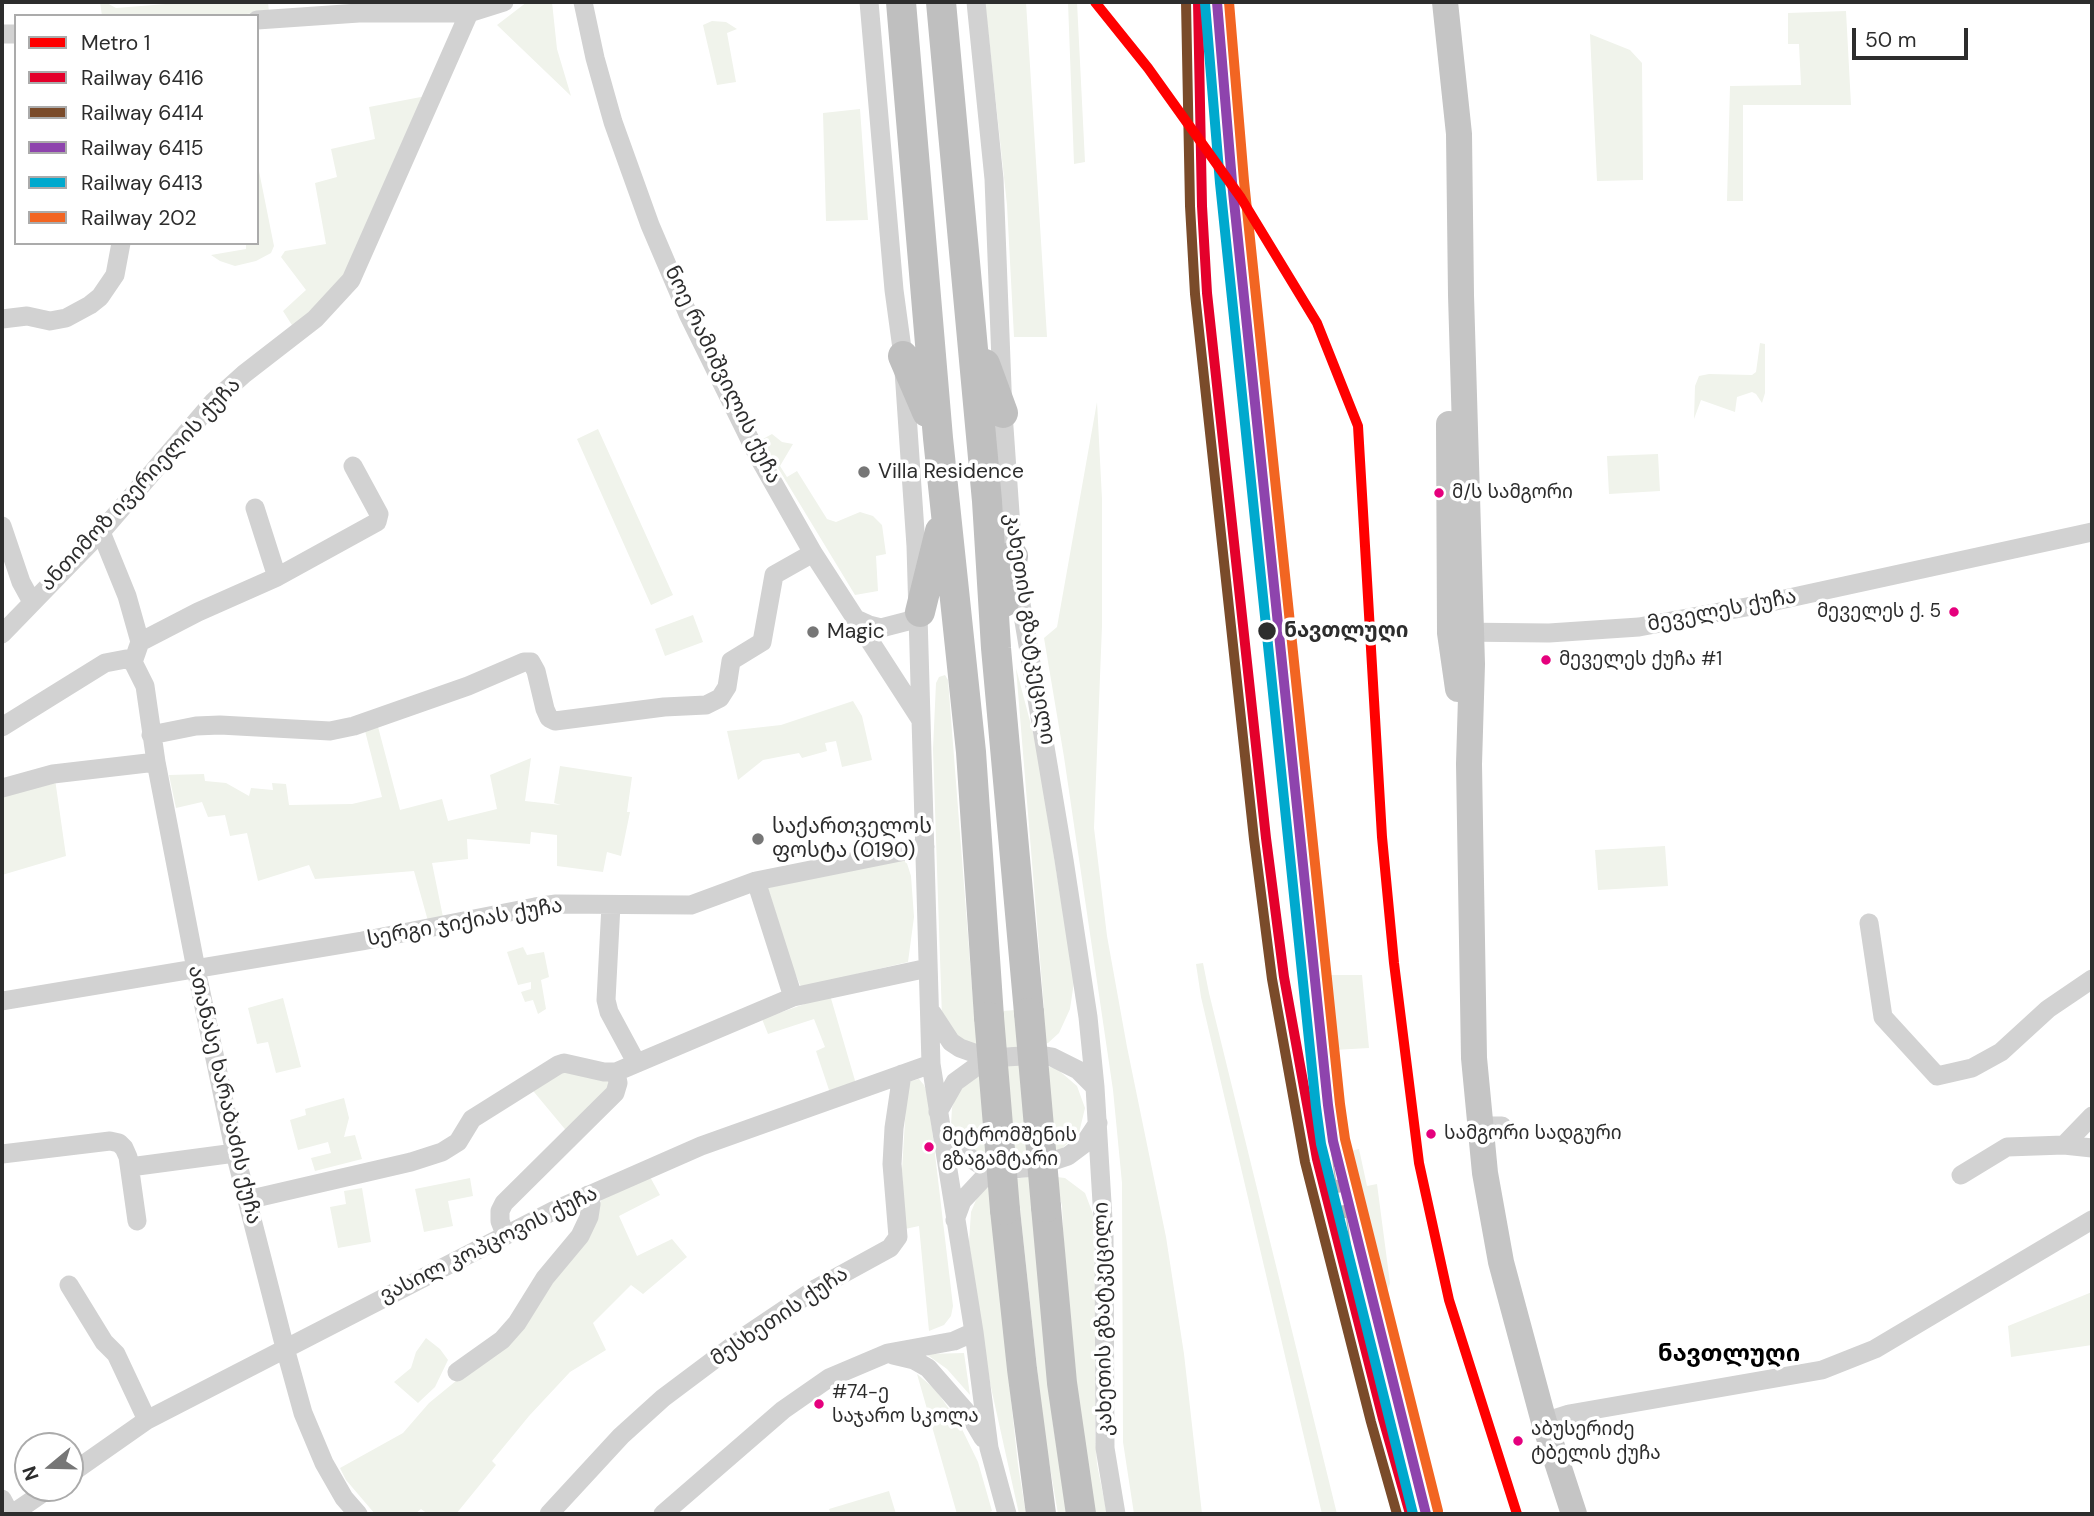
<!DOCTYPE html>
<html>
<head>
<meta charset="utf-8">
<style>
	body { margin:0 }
	#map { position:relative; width:2094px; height:1516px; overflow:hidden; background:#fff; font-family:"DM Sans",sans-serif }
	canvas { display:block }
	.frame { position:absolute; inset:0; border:4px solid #2d2d2d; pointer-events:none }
	.legend { position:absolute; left:14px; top:14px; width:245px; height:231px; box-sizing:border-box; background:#fff; border:2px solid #ababab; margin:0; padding:9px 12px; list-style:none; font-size:21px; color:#2d2d2d }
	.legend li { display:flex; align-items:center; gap:14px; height:35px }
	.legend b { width:35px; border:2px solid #ababab }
	.north { position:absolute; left:14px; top:1432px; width:70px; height:70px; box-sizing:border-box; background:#fff; border:2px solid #ababab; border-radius:50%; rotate:251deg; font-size:19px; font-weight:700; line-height:28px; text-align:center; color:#2d2d2d }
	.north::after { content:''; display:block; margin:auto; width:24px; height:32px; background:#767676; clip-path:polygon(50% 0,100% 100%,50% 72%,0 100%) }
	.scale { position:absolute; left:1852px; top:28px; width:116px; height:32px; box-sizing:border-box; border:4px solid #2d2d2d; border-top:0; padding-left:9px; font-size:21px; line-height:24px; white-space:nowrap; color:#2d2d2d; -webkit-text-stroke:5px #fff; paint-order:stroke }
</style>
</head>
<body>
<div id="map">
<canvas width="2094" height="1516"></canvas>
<div class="frame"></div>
<ul class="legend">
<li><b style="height:9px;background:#f00"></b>Metro 1</li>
<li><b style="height:9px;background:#e4002b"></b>Railway 6416</li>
<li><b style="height:9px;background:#7a4b2a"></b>Railway 6414</li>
<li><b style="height:9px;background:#8e44ad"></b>Railway 6415</li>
<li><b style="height:9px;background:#00a9ce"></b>Railway 6413</li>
<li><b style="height:9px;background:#f26522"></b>Railway 202</li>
</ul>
<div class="north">N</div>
<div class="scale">50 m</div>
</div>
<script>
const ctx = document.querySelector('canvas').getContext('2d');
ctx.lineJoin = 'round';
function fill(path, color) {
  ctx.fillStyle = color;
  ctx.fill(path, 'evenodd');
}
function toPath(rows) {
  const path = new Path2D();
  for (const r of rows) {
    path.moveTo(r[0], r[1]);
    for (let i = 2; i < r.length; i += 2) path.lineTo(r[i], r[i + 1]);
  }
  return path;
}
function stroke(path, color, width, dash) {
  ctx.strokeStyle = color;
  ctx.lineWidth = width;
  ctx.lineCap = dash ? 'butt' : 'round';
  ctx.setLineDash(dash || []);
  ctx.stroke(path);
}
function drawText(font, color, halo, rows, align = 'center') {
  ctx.font = font + ' "DM Sans","Noto Sans Georgian",sans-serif';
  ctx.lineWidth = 7;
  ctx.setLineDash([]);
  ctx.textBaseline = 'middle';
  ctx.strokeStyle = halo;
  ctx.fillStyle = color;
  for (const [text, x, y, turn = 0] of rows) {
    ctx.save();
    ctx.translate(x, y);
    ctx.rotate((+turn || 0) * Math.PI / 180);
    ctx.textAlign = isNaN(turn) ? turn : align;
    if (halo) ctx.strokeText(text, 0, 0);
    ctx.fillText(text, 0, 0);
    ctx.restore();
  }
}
fill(toPath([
	[100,2,105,2,116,8,166,4,166,2,268,2,269,12,223,16,102,16],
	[527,2,552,2,557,49,571,96,497,25],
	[985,2,1026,2,1047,337,1014,337,1007,205],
	[1068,2,1077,2,1085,162,1074,164],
	[1846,11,1851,105,1743,105,1743,201,1727,201,1730,86,1801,85,1799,44,1788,44,1788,13],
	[712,21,726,22,737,29,727,33,736,82,717,85,703,25],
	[1590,34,1630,50,1642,63,1643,180,1597,181],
	[426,96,348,274,295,330,283,311,306,290,281,257,285,251,326,244,315,183,337,177,331,149,375,139,369,107],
	[860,109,868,220,826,221,823,113],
	[259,171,274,246,271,253,256,261,235,266,220,261,211,255,246,249,246,243,257,243],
	[1760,343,1765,344,1765,393,1762,403,1756,394,1752,392,1737,397,1735,412,1701,400,1694,419,1695,386,1699,376,1709,374,1752,375,1756,372],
	[1097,402,1102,499,1102,626,1094,828,1107,936,1127,1047,1166,1237,1184,1354,1202,1514,1134,1514,1123,1442,1122,1183,1113,1090,1064,757,1044,638,1057,627],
	[598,429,673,595,651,605,577,439],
	[772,434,782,442,793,444,780,466,787,477,797,471,827,519,836,522,860,512,873,516,882,525,886,554,876,556,878,591,855,595,761,440],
	[1658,454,1660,491,1609,494,1607,456],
	[693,615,703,642,665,656,655,629],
	[1016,668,1036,744,1074,982,1070,1009,1059,1033,1048,1043,1028,1047,972,1048,956,1040,942,1018,933,749,936,683,939,677,945,675,948,680,974,1013,1044,1008],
	[853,701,862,716,872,760,842,767,836,741,825,743,827,751,802,758,799,753,763,760,738,780,727,731,781,725],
	[377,723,400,810,442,799,448,821,497,809,490,775,531,758,525,801,561,805,554,803,560,766,632,777,627,812,630,812,621,856,607,852,603,872,557,866,557,835,531,832,530,844,467,839,468,859,432,863,443,917,428,921,414,871,315,879,309,865,258,881,247,833,230,836,225,815,208,817,202,802,176,808,169,775,204,774,205,781,226,783,249,796,251,788,273,790,272,783,286,784,289,805,352,804,382,797,364,727],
	[55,779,66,856,2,875,2,792],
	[1665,846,1668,886,1598,890,1595,850],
	[905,857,911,876,914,917,908,962,801,987,787,955,766,886],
	[523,947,527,955,544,952,549,977,541,980,546,1009,538,1014,533,1000,525,1002,521,992,531,989,531,982,518,985,507,952],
	[1203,963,1209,993,1337,1514,1322,1514,1201,997,1196,964],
	[1325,975,1362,975,1369,1048,1334,1050],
	[830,995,856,1084,830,1093,816,1051,825,1047,814,1019,768,1034,762,1019],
	[283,998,301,1067,276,1073,268,1042,257,1044,248,1008],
	[1013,1064,1030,1064,1056,1068,1077,1086,1085,1108,1079,1133,1058,1152,1039,1159,996,1163,960,1143,951,1125,952,1108,958,1091,966,1079],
	[554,1070,608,1076,611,1087,569,1134,529,1086],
	[919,1079,924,1085,928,1095,953,1306,951,1316,944,1325,929,1331,919,1226,905,1229,902,1170,907,1088,911,1081],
	[344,1098,349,1118,344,1137,355,1135,362,1159,315,1171,311,1158,331,1153,328,1142,298,1150,290,1120,306,1115,305,1109],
	[1359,1149,1367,1186,1377,1184,1390,1283,1384,1301,1346,1152],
	[649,1175,660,1195,619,1216,637,1256,672,1239,687,1257,643,1294,631,1285,593,1323,606,1350,570,1372,529,1416,492,1461,496,1465,456,1514,428,1514,421,1509,415,1514,375,1514,346,1480,340,1468,403,1433,429,1403,462,1376,516,1335,606,1193],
	[1040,1175,1065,1178,1085,1193,1093,1214,1095,1273,1095,1435,1097,1464,1107,1514,1095,1514,1080,1435,1066,1298,1062,1205,1060,1199,1032,1209,1053,1424,1067,1514,1058,1514,1044,1432,1020,1210,991,1214,1018,1465,1026,1514,1019,1514,990,1383,969,1242,971,1212,979,1193,995,1182],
	[470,1178,473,1196,448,1201,453,1226,424,1232,415,1189],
	[362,1188,371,1242,338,1248,330,1207,346,1204,344,1191],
	[2092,1292,2092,1345,2011,1357,2008,1326],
	[426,1338,440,1349,448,1360,435,1387,418,1403,394,1382,411,1368,416,1352],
	[964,1353,970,1395,947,1369,926,1354],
	[917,1374,935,1389,959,1423,978,1462,992,1511,985,1514,957,1514],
	[889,1491,896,1514,831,1514,829,1509]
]), '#f0f3eb');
stroke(toPath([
	[583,2,595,58,613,122,650,225,688,314,758,456,813,553,921,720],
	[869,2,894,290,903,356,916,546,931,1064,974,1332,989,1448,1007,1514],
	[976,2,994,179,1003,413,1013,556,1064,860,1088,1017,1095,1087,1104,1236,1105,1448,1116,1514],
	[257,20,359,13,469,13],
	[2,34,16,34],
	[2,319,27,316,50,321,66,318,90,305,100,297,115,275,121,243],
	[255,508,277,577],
	[2,526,21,582,32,602],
	[101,532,127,596,140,642],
	[858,620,869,625,881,628,908,621,920,612],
	[1458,632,1549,633,1639,627,1757,605,2092,532],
	[2,634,101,532,214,401,244,374,315,319,351,280,469,13,504,2],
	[133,662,145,686,156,762,196,969,235,1153,285,1348,303,1413,324,1463,344,1498,358,1514],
	[133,662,140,642,198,612,277,577,377,522,379,514,353,466],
	[2,727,105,663,126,659,133,662],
	[151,735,196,726,220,725,330,731,354,726,468,686,524,662,531,662,536,671,545,709,549,718,555,721,664,707,706,705,720,698,727,687,731,661,762,642,774,575,813,553],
	[2,788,53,774,156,762],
	[756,881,793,997],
	[611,905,606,1000,609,1012,636,1062],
	[1869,923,1883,1017,1937,1076,1972,1068,2001,1052,2048,1009,2092,979],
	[2,1001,362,941,535,907,556,904,691,905,756,881,925,847],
	[932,1013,951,1042,960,1048,988,1058],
	[938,1112,955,1082,988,1058,1040,1055,1052,1057,1078,1070,1095,1087],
	[1481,1126,1502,1126],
	[942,1131,958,1150,990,1171,1035,1167,1068,1156,1084,1144,1098,1123],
	[2064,1145,2092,1116],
	[2,1154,110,1141,119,1143,124,1148,128,1157,137,1221],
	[130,1167,235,1153],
	[1961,1175,2007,1147,2064,1145,2092,1148],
	[247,1200,411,1162,442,1152,458,1142,472,1119,558,1065,564,1063,604,1072,616,1072,793,997,928,968],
	[955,1220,962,1201,990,1171],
	[505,1234,500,1221,500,1211,504,1203,615,1093,618,1083,616,1072],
	[69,1285,104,1342,116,1354,147,1420],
	[893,1355,914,1360,928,1368,970,1416,983,1438],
	[457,1372,502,1340,517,1323,545,1278,580,1236,589,1217,591,1204,588,1195],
	[1544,1422,1569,1414,1822,1370,1875,1349,2092,1220],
	[70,1474,147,1420,553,1211,701,1146,931,1064],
	[2,1499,10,1514],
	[12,1514,50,1488],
	[549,1514,621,1436,663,1398,747,1335,817,1288,890,1248,898,1237,892,1164,894,1128,902,1074],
	[663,1514,783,1410,829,1378,888,1353,954,1341,974,1332]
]), '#d2d2d2', 19);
stroke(toPath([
	[1445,2,1459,134,1461,295,1472,664,1469,764,1474,1058,1485,1173,1501,1262,1544,1422,1574,1514],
	[1449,424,1450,633,1458,689]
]), '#c5c5c5', 26);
stroke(toPath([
	[901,2,938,438,971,752,989,1017],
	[941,2,987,501,996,648,1029,1013],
	[903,356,927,412],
	[985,364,1003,413],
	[1004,602,1013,556],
	[920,612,940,531],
	[1046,1207,1062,1383,1081,1514],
	[1005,1210,1022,1369,1041,1514]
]), '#bfbfbf', 30);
const rail = toPath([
	[1333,1141,1357,1313],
	[1409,1509,1411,1514]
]);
stroke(rail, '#b9b9b9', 7);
stroke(rail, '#fff', 4.5, [13]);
stroke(toPath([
	[1029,1013,1046,1207],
	[989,1017,1005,1210]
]), '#bfbfbf', 30);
stroke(toPath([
	[1198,2,1202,206,1207,293,1266,838,1284,977,1317,1159,1383,1419,1410,1514]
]), '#e4002b', 10);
stroke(toPath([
	[1186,2,1190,206,1195,294,1254,839,1272,979,1305,1162,1371,1422,1397,1514]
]), '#7a4b2a', 10);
stroke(toPath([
	[1217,2,1232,182,1328,1105,1333,1141,1426,1514]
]), '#8e44ad', 10);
stroke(toPath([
	[1205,3,1220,183,1316,1107,1321,1144,1413,1514]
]), '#00a9ce', 10);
stroke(toPath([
	[1229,2,1244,181,1340,1104,1345,1139,1438,1511]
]), '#f26522', 10);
stroke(toPath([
	[1095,2,1148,68,1241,198,1317,323,1358,426,1382,837,1394,963,1419,1163,1449,1300,1517,1514]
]), '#f00', 10);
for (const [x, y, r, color] of [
	[864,472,7,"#767676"],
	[1439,493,6,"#e5007d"],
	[1954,612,6,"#e5007d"],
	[1267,631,10,"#2d2d2d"],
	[813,632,7,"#767676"],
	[1546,660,6,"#e5007d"],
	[758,839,7,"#767676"],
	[1431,1134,6,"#e5007d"],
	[929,1147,6,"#e5007d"],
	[819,1404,6,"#e5007d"],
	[1518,1441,6,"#e5007d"]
]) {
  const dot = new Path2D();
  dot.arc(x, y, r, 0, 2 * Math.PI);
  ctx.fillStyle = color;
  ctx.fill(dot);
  stroke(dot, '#fff', 2.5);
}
drawText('19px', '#2d2d2d', '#fff', [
	["მ/ს სამგორი",1452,493],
	["მეველეს ქ. 5",1941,612,"right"],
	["მეველეს ქუჩა #1",1559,660],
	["სამგორი სადგური",1444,1134],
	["მეტრომშენის",942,1136],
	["გზაგამტარი",942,1160],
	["#74-ე",832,1393],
	["საჯარო სკოლა",832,1417],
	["აბუსერიძე",1531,1430],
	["ტბელის ქუჩა",1531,1454]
], 'left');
drawText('21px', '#2d2d2d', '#fff', [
	["ნოე რამიშვილის ქუჩა",722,375,64],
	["ანთიმოზ ივერიელის ქუჩა",141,485,-47],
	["მეველეს ქუჩა",1722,611,-11],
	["კახეთის გზატკეცილი",1029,629,81],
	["სერგი ჯიქიას ქუჩა",465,923,-10],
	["ათანასე ხარაბაძის ქუჩა",224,1095,77],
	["ვასილ კოპცოვის ქუჩა",489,1245,-26],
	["მესხეთის ქუჩა",780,1317,-34],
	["კახეთის გზატკეცილი",1104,1319,-91]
]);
drawText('21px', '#2d2d2d', '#fff', [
	["Villa Residence",878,472],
	["Magic",827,632],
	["საქართველოს",772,827],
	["ფოსტა (0190)",772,851]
], 'left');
drawText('bold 21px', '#2d2d2d', '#fff', [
	["ნავთლუღი",1284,631]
], 'left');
drawText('bold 24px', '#000', '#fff', [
	["ნავთლუღი",1729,1355]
]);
</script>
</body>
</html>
